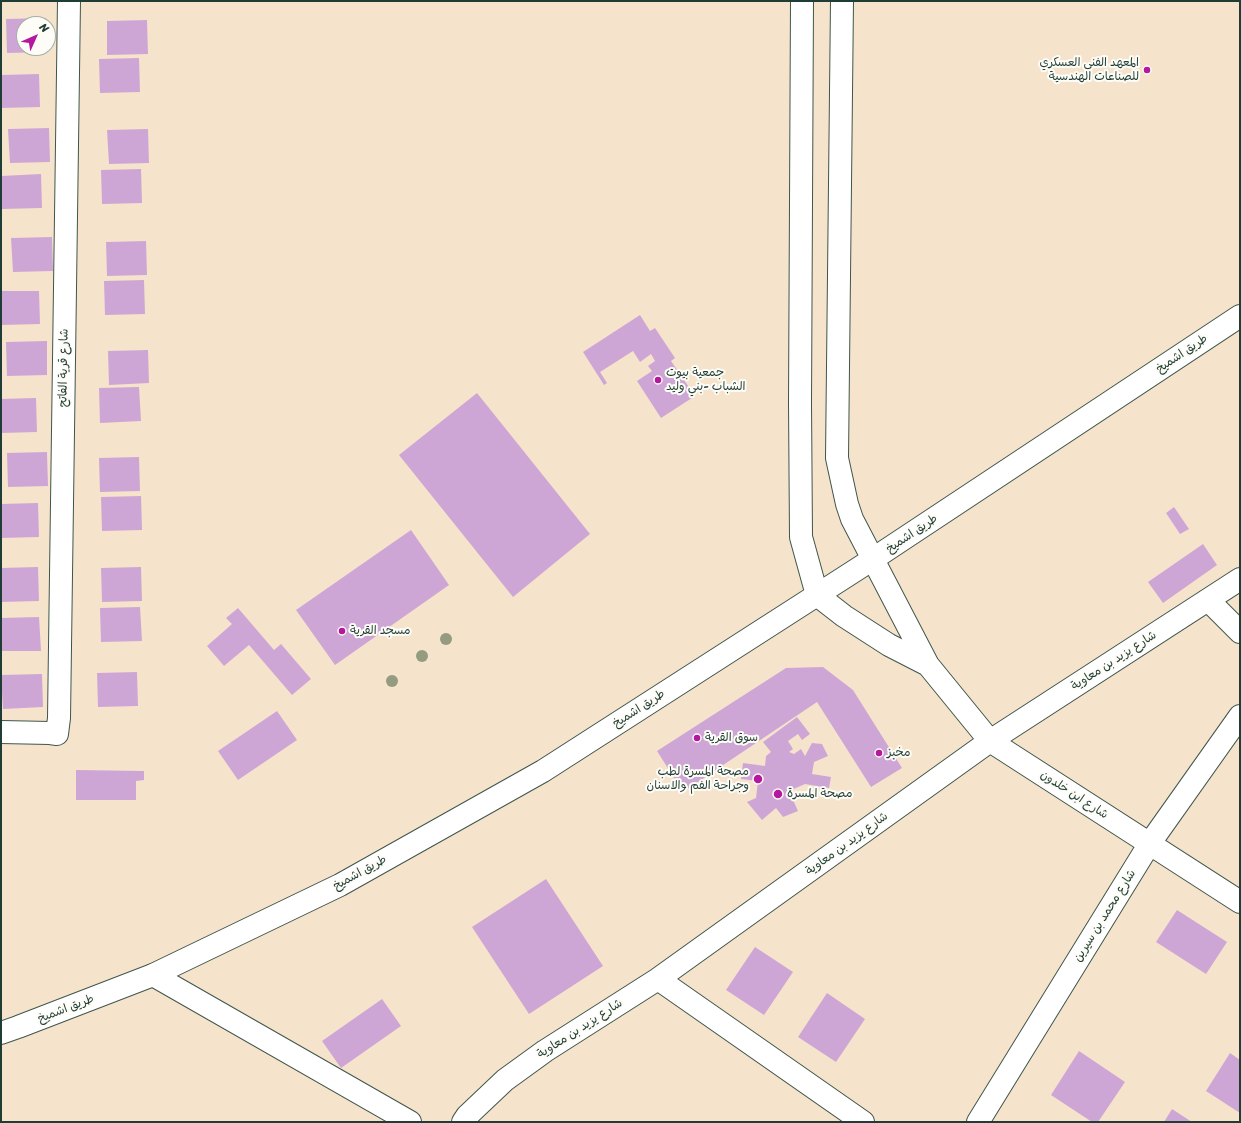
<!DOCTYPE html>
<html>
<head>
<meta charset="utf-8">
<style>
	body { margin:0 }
	#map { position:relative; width:1241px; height:1123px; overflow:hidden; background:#f6e3cb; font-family:Sriracha,sans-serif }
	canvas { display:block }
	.frame { position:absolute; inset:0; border:2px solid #1f3d34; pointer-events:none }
	.north { position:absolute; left:16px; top:16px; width:40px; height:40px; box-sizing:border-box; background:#fdfcf7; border:1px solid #a4b0a9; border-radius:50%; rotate:45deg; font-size:11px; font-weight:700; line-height:16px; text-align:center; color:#1f3d34 }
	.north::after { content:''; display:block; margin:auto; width:14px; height:18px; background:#b5179e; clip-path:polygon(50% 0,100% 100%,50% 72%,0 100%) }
</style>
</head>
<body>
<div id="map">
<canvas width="1241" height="1123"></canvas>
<div class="frame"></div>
<div class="north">N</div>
</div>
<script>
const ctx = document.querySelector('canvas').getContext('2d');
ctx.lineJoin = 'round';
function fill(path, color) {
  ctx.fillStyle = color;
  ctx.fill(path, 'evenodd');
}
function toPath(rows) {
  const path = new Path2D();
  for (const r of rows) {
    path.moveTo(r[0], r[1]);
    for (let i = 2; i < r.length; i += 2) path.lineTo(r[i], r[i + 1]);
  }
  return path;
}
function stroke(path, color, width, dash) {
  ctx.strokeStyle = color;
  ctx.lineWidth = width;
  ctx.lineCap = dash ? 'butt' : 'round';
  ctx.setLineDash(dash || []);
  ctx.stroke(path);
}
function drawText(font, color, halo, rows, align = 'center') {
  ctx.font = font + ' Sriracha,"Playpen Sans Arabic",sans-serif';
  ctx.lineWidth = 4;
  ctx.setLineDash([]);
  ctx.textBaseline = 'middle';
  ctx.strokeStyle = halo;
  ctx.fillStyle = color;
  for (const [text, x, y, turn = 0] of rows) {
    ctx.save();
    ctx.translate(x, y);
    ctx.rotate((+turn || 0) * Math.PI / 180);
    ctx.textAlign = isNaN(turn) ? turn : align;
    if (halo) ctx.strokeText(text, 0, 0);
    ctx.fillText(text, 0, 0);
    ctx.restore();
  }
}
fill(toPath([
	[46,18,46,24,24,24,24,48,47,48,47,52,7,53,6,19],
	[147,20,148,54,107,55,107,21],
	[139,58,140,92,100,93,99,59],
	[39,74,40,107,1,108,1,75],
	[49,128,50,162,10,163,8,129],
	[148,129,149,163,109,164,107,130],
	[141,169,142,203,102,204,101,170],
	[41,174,42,208,2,209,1,176],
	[52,237,53,271,13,272,11,238],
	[146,241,147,275,107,276,106,242],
	[144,280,145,314,105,315,104,281],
	[1,291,39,291,40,324,1,325],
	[640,315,650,331,655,328,675,358,671,361,695,396,661,418,637,381,652,371,648,366,655,361,651,354,640,362,633,351,600,372,607,383,604,385,583,352],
	[47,341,47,375,7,376,6,342],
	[148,350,149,383,109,385,108,351],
	[139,387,141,421,100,423,99,388],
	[477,393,590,534,513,597,399,455],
	[36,398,37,432,1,433,1,399],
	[47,452,48,486,8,487,7,453],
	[139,457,140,491,100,492,99,458],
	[141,496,142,530,102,531,101,497],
	[38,503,39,537,1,538,1,504],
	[1174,507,1189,529,1180,534,1166,513],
	[411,530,449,585,335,665,296,610],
	[1203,544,1217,565,1163,603,1148,582],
	[38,567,39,601,1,602,1,568],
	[141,567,142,601,102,602,101,568],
	[140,607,142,641,101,642,100,608],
	[238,608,274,650,281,644,311,679,292,695,249,645,224,666,207,646,232,624,226,618],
	[39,617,41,651,1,651,1,618],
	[823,667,853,690,902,768,871,787,817,702,683,792,657,751,786,668],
	[137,672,138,706,98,707,97,673],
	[42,674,43,707,3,709,1,675],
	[277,711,297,740,238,780,218,751],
	[797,717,810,734,802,740,798,734,788,741,793,749,789,752,794,754,801,749,805,756,812,743,822,744,828,756,814,762,812,774,831,777,829,788,805,784,789,791,798,811,783,817,776,808,762,820,747,802,756,798,758,781,741,779,743,763,765,766,766,756,771,752,763,742],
	[76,770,144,771,144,780,136,781,136,800,76,800],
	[546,879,603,966,529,1014,472,927],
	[1177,910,1227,942,1206,974,1156,942],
	[755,947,793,972,764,1015,726,990],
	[827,993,865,1019,836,1062,798,1037],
	[382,999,401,1026,341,1068,322,1041],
	[1079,1051,1125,1082,1098,1122,1092,1122,1051,1095],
	[1230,1053,1240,1060,1240,1113,1206,1091],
	[1172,1109,1192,1122,1164,1122]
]), '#cea6d6');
const minor = toPath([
	[802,1,800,403,801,537,817,595,844,616,889,645,928,665],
	[842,1,837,458,847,504,852,519,928,665,990,741,1240,902],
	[1208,600,1240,632],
	[1,732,50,733,57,734,59,718,69,1],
	[153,975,410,1122],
	[658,979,863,1122],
	[463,1122,467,1116,505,1080,545,1051,658,979,990,741,1240,579],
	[978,1122,1150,843,1240,716]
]);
const trunk = toPath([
	[1,1033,18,1027,153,975,340,885,543,771,873,559,1240,316]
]);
stroke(minor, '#3f564b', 24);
stroke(trunk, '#3f564b', 24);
stroke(minor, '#fff', 22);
stroke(trunk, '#fff', 22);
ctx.fillStyle = '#949b80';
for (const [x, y] of [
	[446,639],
	[422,656],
	[392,681]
]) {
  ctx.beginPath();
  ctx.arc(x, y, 6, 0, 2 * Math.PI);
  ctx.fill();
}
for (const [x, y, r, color] of [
	[1147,70,4,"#b5179e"],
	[658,380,4,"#b5179e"],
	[342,631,4,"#b5179e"],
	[697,738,4,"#b5179e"],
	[879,753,4,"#b5179e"],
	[758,779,5,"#b5179e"],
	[778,794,5,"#b5179e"]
]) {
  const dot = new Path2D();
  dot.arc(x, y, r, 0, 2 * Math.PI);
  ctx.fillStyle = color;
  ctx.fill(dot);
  stroke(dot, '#fdfcf7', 1.5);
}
drawText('12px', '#1f3d34', '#fdfcf7', [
	["المعهد الفني العسكري",1139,63,"right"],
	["للصناعات الهندسية",1139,77,"right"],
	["جمعية بيوت",666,373],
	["الشباب -بني وليد",666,387],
	["مسجد القرية",350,631],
	["سوق القرية",705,738],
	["مخبز",887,753],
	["مصحة المسرة لطب",749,772,"right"],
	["وجراحة الفم والاسنان",749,786,"right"],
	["مصحة المسرة",787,794]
], 'left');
drawText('12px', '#1f3d34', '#fdfcf7', [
	["طريق اشميخ",1182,354,-34],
	["شارع قرية الفاتح",64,368,-89],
	["طريق اشميخ",912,534,-34],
	["شارع يزيد بن معاوية",1114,661,-33],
	["طريق اشميخ",639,709,-33],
	["شارع ابن خلدون",1074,795,33],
	["شارع يزيد بن معاوية",847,844,-36],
	["طريق اشميخ",360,873,-29],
	["شارع محمد بن سيرين",1105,916,-58],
	["طريق اشميخ",66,1009,-21],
	["شارع يزيد بن معاوية",580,1029,-33]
]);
</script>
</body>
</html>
